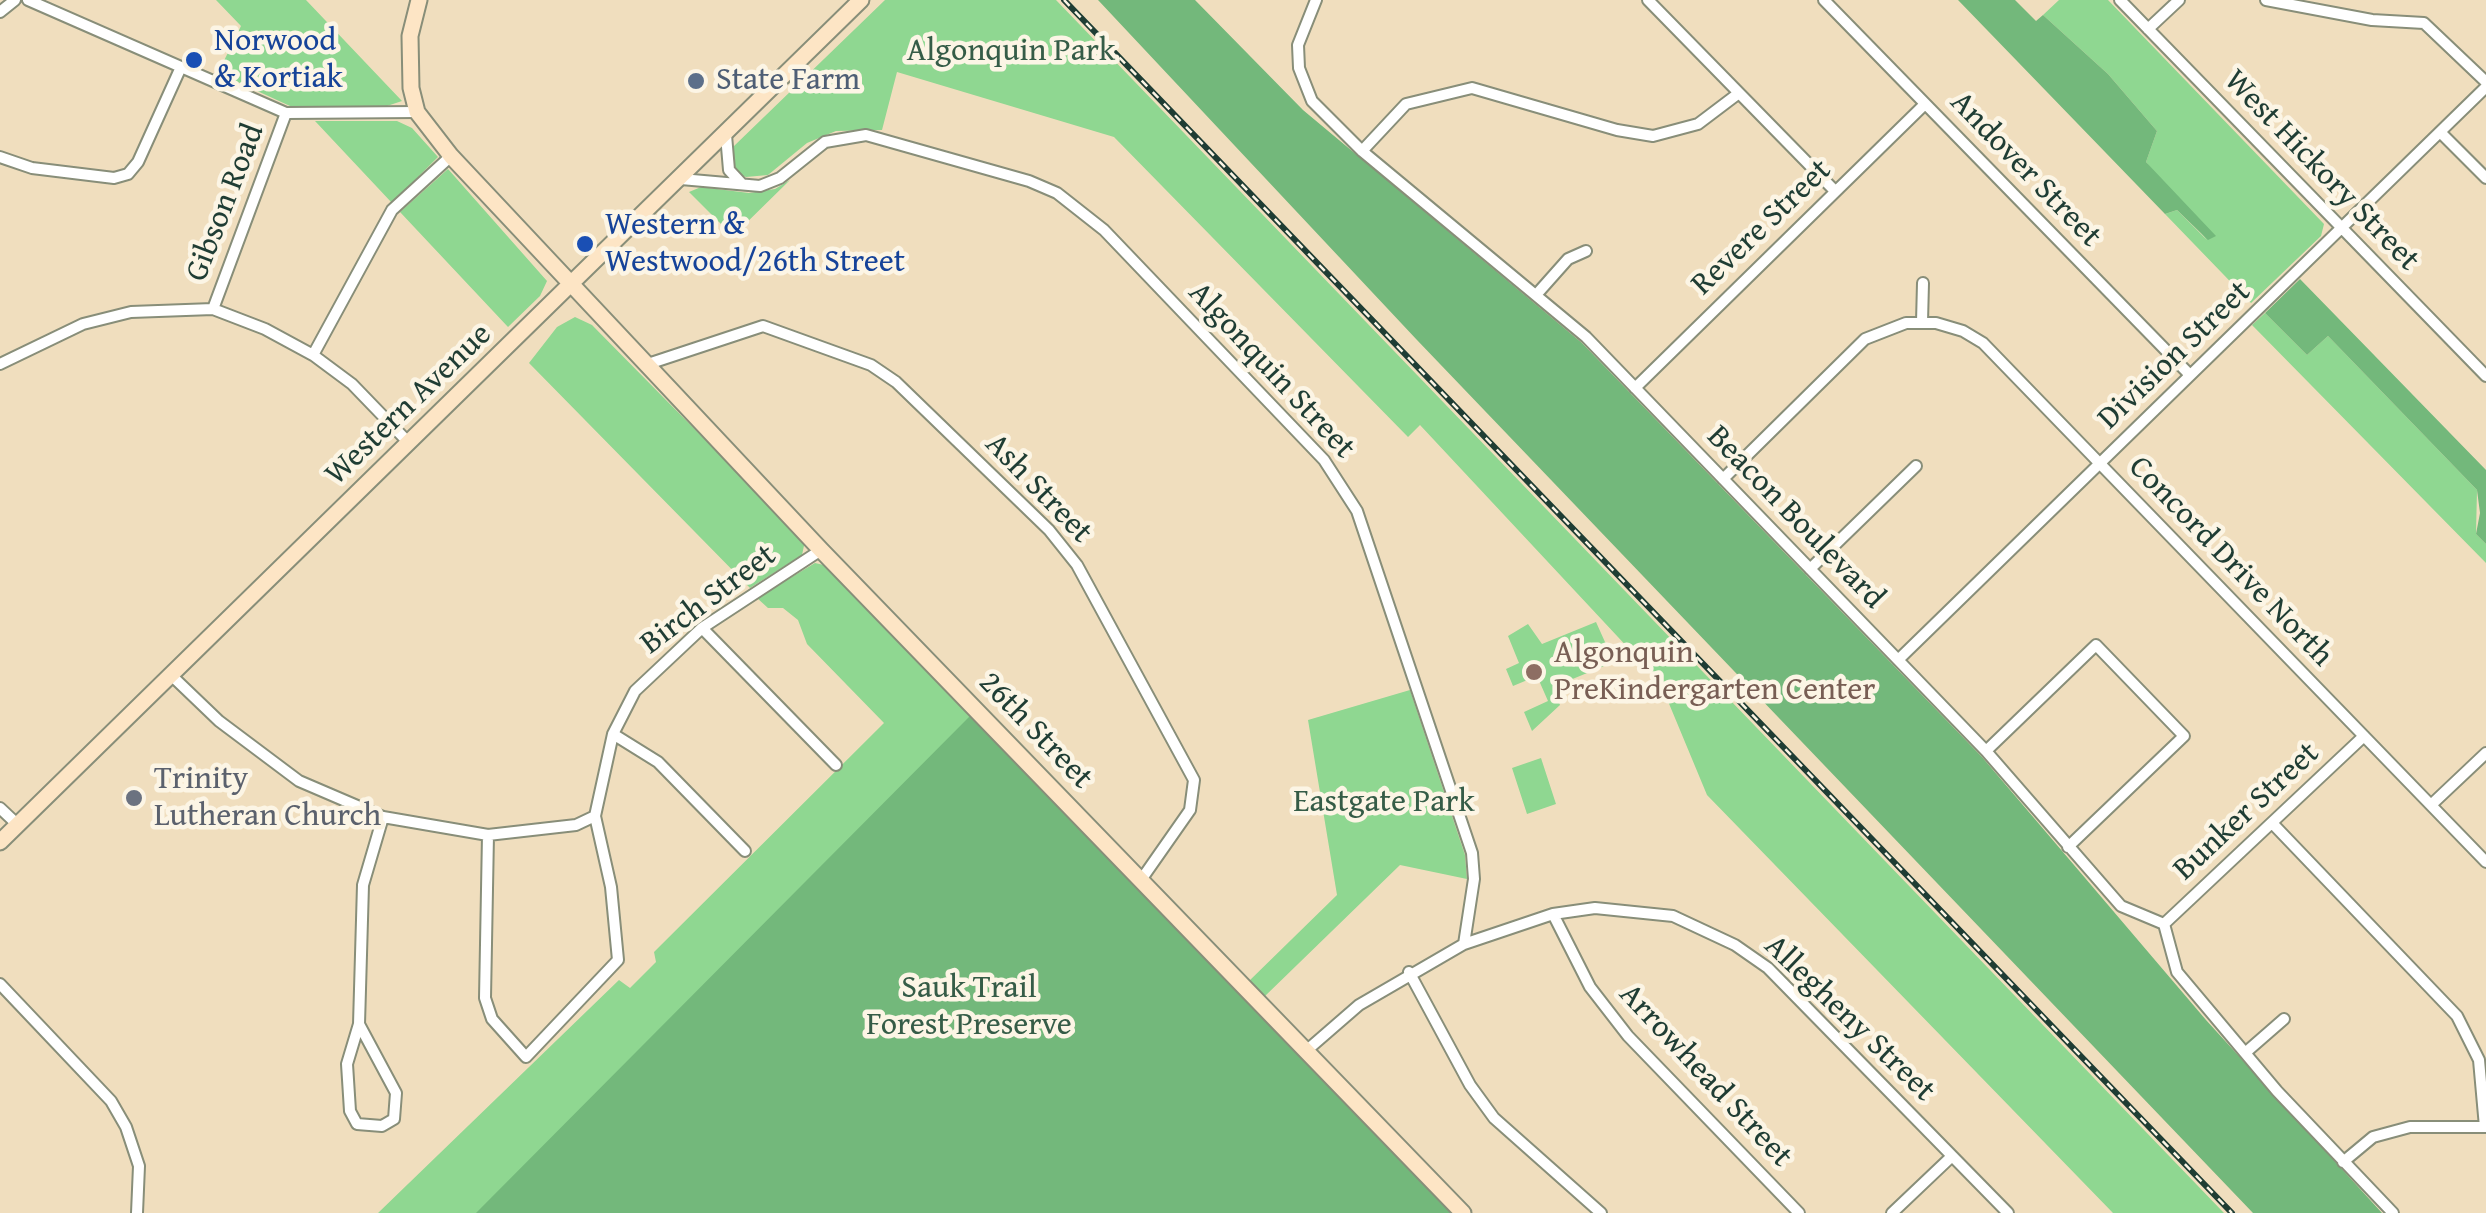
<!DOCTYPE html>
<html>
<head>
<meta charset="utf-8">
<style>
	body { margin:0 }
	canvas { display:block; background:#f0debe }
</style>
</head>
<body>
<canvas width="2486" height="1213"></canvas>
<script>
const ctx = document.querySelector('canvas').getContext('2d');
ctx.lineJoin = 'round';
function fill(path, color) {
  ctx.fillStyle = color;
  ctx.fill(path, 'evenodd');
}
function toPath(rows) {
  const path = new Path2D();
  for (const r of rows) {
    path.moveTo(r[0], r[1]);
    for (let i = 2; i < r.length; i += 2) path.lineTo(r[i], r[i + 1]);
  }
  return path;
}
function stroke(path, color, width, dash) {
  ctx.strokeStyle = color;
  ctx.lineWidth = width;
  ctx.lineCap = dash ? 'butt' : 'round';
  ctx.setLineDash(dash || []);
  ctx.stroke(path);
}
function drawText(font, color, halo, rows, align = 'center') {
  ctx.font = font + ' "Gentium Book Plus",serif';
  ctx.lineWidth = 9;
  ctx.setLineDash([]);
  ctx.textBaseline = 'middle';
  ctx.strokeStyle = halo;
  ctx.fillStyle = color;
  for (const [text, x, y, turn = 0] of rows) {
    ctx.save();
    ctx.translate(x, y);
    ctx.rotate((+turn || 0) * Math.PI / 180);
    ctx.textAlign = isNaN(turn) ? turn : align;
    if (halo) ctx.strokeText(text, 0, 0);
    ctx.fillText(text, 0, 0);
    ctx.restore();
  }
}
fill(toPath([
	[216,0,306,0,402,101,387,106,290,106,218,73,241,26],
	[885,0,1056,0,2224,1213,2113,1213,1707,795,1660,682,1420,425,1408,437,1114,137,897,72,882,130,836,131,807,143,768,175,746,177,736,173,730,150,734,146],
	[2059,0,2108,0,2324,224,2321,236,2251,303,2165,214,2177,210,2207,240,2146,162,2157,131,2108,74,2043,15],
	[315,121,397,121,412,128,438,157,392,203],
	[448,169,547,281,540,296,508,327,400,212],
	[790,180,733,236,689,192,701,187,749,193,775,189],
	[2265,313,2307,355,2328,336,2477,490,2476,534,2486,544,2486,563,2252,325],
	[575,317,592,325,805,541,802,555,750,588,529,363,557,327],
	[815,563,828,566,1452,1213,378,1213,619,980,630,988,656,962,654,952,884,723,807,644,798,620,783,608,768,608,757,598],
	[1596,622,1614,662,1553,687,1560,705,1532,731,1524,712,1548,701,1537,676,1513,686,1506,669,1519,663,1508,636,1528,624,1542,644],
	[1410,690,1465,855,1467,879,1400,865,1263,998,1247,983,1337,895,1308,720],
	[1541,758,1556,804,1527,814,1512,768]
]), '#8fd791');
fill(toPath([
	[1098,0,1195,0,1303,110,1582,343,1982,757,2206,1020,2382,1213,2253,1213,1417,340],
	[1958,0,2015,0,2036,21,2043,15,2108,74,2157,131,2146,162,2216,236,2208,240,2177,210,2165,214],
	[2300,279,2486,470,2486,544,2476,534,2480,513,2477,490,2328,336,2307,355,2265,313],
	[971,715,1452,1213,476,1213]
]), '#73b87b');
const street = toPath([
	[28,0,286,113,417,112],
	[1316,0,1298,45,1299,68,1312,101,1362,151,1586,337,1986,751,2121,906,2164,924,2177,972,2277,1091,2393,1213],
	[1648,0,1835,191],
	[1824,0,2190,375],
	[2120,0,2486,376],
	[2266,0,2372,20,2424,23,2486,82],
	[0,12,15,0],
	[2148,29,2179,0],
	[2440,132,2486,178],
	[726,135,729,170,742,184],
	[1362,151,1406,104,1472,88,1617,130,1653,136,1698,124,1739,93],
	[0,157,32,168,114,178,128,174,138,162,181,67],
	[681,179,760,186,780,178,825,142,866,135,1029,181,1057,193,1104,230,1324,460,1357,511,1472,853,1474,879,1464,944],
	[1536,295,1568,259,1586,251],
	[213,309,286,113],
	[1922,322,1923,283],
	[313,355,392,210,451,156],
	[0,364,83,324,131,312,213,309,265,329,313,355,352,384,409,443],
	[648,364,763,326,871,365,896,382,1049,530,1077,565,1194,780,1190,810,1141,880],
	[1635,388,1925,104],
	[1723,479,1865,339,1906,323,1936,323,1963,331,1983,343,2486,862],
	[1810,569,1916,466],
	[702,628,836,765],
	[1898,660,2486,87],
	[171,675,219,721,299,781,383,817,488,835,576,825,595,816],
	[613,734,658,762,745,851],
	[1986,751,2096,645,2184,736,2068,847],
	[2431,805,2486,753],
	[0,808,18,825],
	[2273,824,2457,1016,2479,1060,2485,1127],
	[488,835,485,998,492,1019,526,1057,618,960,611,887,595,816,613,734,635,691,702,628,821,550],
	[1553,914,1590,987,1628,1036,1799,1213],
	[2164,924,2364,736],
	[1409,972,1470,1085,1494,1118,1601,1213],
	[0,984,111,1101,126,1127,139,1166,137,1213],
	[359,1024,396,1093,394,1119,382,1126,357,1124,350,1111,347,1064,359,1024,363,885,383,817],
	[1306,1051,1359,1005,1464,944,1553,914,1595,908,1673,916,1735,945,1768,968,2008,1213],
	[2245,1053,2284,1019],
	[2343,1162,2373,1137,2410,1127,2486,1127],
	[1892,1213,1952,1156]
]);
const secondary = toPath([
	[419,0,410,36,411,88,417,112,451,156,821,550,1463,1213],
	[0,842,861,0]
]);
stroke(street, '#888e79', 14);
stroke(secondary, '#888e79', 19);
stroke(street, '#fff', 10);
stroke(secondary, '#fde5c5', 15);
const rail = toPath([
	[1064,0,2232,1213]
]);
stroke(rail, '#1f3d34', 6);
stroke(rail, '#fcf5e5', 2.5, [8]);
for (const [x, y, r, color] of [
	[194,60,10,"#1a4fb4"],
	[696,81,10,"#5c6f8a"],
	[585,244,10,"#1a4fb4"],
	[1534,672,10,"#8d6e63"],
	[134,798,10,"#6b7280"]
]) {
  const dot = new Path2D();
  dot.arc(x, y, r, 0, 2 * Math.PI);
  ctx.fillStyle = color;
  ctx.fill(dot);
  stroke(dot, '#fcf5e5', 4);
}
drawText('32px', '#164399', '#fcf5e5', [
	["Norwood",214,42],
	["& Kortiak",214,79],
	["Western &",605,226],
	["Westwood/26th Street",605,263]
], 'left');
drawText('32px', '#355c47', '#fcf5e5', [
	["Algonquin Park",1011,52],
	["Eastgate Park",1384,803],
	["Sauk Trail",969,989],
	["Forest Preserve",969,1026]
]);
drawText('32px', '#4e5e75', '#fcf5e5', [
	["State Farm",716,81]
], 'left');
drawText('32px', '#1f3d34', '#fcf5e5', [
	["Andover Street",2025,170,46],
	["West Hickory Street",2321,171,46],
	["Gibson Road",226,203,-69],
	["Revere Street",1762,228,-44],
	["Division Street",2175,356,-44],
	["Algonquin Street",1271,371,47],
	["Western Avenue",409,405,-44],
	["Ash Street",1038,489,46],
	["Beacon Boulevard",1795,518,46],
	["Concord Drive North",2230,562,46],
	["Birch Street",709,600,-37],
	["26th Street",1035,731,46],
	["Bunker Street",2247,812,-43],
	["Allegheny Street",1849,1019,44],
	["Arrowhead Street",1705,1076,47]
]);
drawText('32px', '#785e54', '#fcf5e5', [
	["Algonquin",1554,654],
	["PreKindergarten Center",1554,691]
], 'left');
drawText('32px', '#5b616d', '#fcf5e5', [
	["Trinity",154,780],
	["Lutheran Church",154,817]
], 'left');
</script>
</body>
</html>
